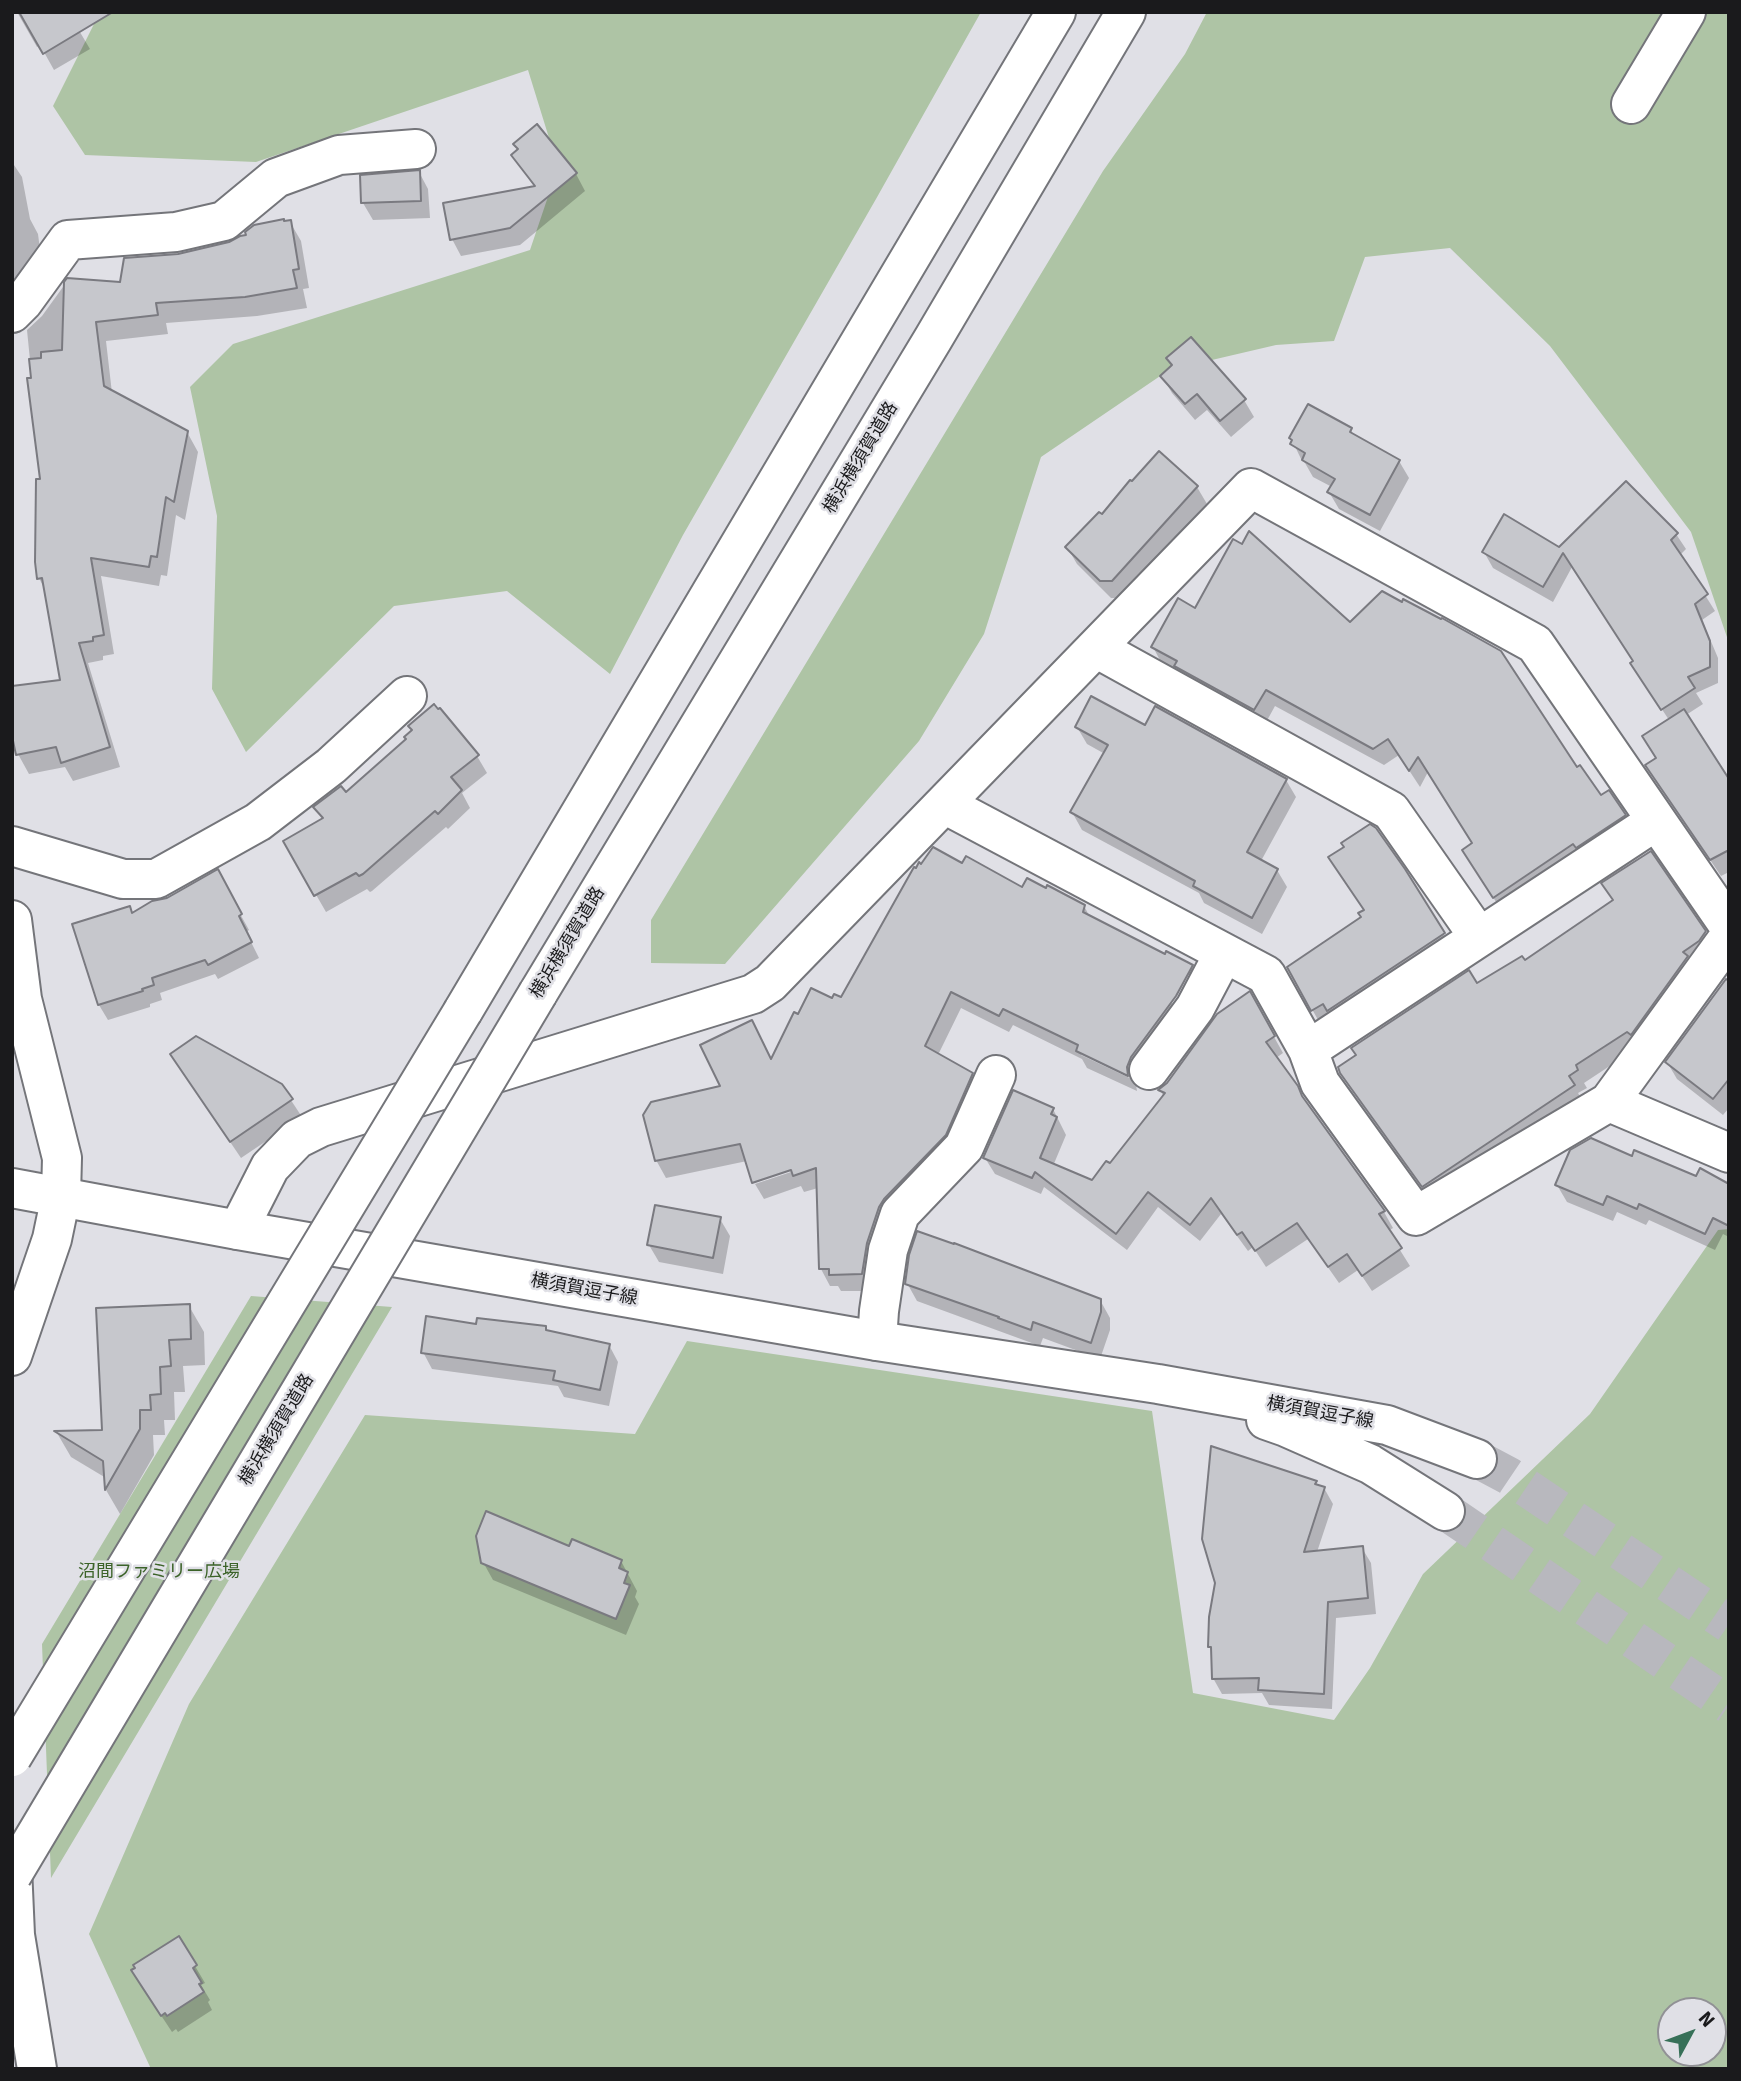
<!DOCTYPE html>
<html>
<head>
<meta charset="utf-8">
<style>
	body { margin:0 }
	#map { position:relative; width:1741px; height:2081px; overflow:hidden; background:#e0e0e6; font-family:Signika,sans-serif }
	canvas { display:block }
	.frame { position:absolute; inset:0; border:14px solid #1a1a1c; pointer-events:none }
	.north { position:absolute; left:1657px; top:1997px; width:70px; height:70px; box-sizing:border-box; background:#e0e0e6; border:2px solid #919195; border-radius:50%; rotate:49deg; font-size:19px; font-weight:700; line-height:28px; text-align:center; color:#1a1a1c }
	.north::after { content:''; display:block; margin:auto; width:24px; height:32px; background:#377058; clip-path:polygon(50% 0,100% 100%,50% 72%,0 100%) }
</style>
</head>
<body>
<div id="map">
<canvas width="1741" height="2081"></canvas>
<div class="frame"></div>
<div class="north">N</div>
</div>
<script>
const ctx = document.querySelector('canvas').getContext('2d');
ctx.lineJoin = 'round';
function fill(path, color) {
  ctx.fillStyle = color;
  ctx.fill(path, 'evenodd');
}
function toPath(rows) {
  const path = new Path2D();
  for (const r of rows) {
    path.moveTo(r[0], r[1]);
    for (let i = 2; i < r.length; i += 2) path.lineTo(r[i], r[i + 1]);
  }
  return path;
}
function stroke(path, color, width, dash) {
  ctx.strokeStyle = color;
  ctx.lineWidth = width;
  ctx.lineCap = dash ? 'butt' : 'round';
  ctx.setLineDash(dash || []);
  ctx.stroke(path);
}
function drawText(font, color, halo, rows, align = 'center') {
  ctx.font = font + ' Signika,"Noto Sans JP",sans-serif';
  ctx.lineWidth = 5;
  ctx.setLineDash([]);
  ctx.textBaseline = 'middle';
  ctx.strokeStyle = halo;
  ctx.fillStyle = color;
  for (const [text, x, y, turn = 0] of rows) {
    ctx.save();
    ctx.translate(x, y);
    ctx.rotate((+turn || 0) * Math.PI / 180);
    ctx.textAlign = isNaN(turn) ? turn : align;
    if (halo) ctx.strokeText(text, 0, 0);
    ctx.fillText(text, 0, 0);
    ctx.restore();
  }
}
fill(toPath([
	[98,12,981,12,876,199,683,535,610,674,507,591,394,606,246,752,212,689,217,516,190,387,233,344,530,250,558,167,528,70,256,162,85,155,53,106,98,16],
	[1207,12,1729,12,1729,643,1691,532,1550,346,1450,248,1365,257,1334,341,1276,345,1169,370,1041,457,984,634,919,741,725,964,651,963,651,920,1103,171,1185,54],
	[1729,1229,1729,2069,151,2069,89,1934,189,1704,365,1415,635,1434,687,1341,1152,1411,1193,1693,1334,1720,1370,1668,1423,1574,1590,1414,1718,1230],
	[1671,2011,1713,2011,1713,2053,1671,2053],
	[251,1296,392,1307,51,1878,42,1644]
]), '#aec4a5');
fill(toPath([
	[17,12,68,12,90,49,54,70,40,45,37,47],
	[537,126,576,174,585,191,520,245,461,256,452,239,535,188,513,155],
	[12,162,22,177,30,219,38,234,42,265,12,305],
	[419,172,428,189,430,218,373,220,363,203,361,177],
	[290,222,301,241,309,288,303,289,307,308,257,316,166,323,168,334,106,341,112,393,187,432,198,452,185,520,176,515,167,576,161,575,159,586,101,576,114,654,103,656,103,660,88,663,120,767,73,781,65,767,29,774,18,754,62,681,46,592,39,578,42,481,27,330,42,316,68,280,122,284,181,255,230,244],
	[1168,359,1244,400,1254,417,1231,437,1207,410,1195,420,1172,393,1162,376,1173,367],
	[1351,430,1354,436,1399,461,1409,478,1380,531,1339,509,1329,492,1332,487,1313,477,1305,463,1302,461,1291,438],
	[1159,454,1197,487,1207,504,1122,598,1111,598,1077,564,1067,547,1102,516],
	[1676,534,1686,549,1680,555,1715,611,1702,620,1718,658,1718,683,1696,693,1703,704,1686,715,1729,782,1729,872,1721,876,1647,766,1658,759,1669,720,1642,679,1635,662,1572,567,1553,602,1493,568,1484,552,1560,549],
	[1196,610,1350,624,1576,770,1600,798,1624,816,1634,832,1504,914,1474,868,1474,844,1428,772,1420,787,1399,755,1384,765,1275,706,1264,726,1162,664,1153,647],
	[1077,727,1145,728,1286,780,1296,797,1261,861,1277,870,1287,887,1262,934,1204,903,1199,893,1082,830,1072,812,1105,754,1087,744],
	[477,756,487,773,462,793,470,808,448,829,446,827,372,891,370,892,367,889,326,912,285,841,323,820,316,808,346,794],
	[1375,829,1454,951,1322,1027,1289,968,1363,918,1365,911,1346,848],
	[963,865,1023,889,1084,906,1090,917,1165,956,1191,967,1201,984,1140,1074,1136,1085,1137,1091,1087,1068,1082,1059,1013,1025,1009,1032,961,1008,938,1055,972,1074,982,1092,871,1291,841,1291,838,1286,830,1286,821,1269,818,1188,804,1192,801,1186,764,1199,755,1184,800,1169,799,1165,755,1180,755,1183,747,1161,666,1178,656,1160,723,1088,772,1061,799,1017,833,1001,841,999],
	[1186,974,1190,974,1174,1005,1171,1003],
	[1081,1051,1137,1078,1136,1081,1081,1055],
	[217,872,249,930,246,932,259,958,218,979,215,974,160,993,162,1000,150,1004,150,1007,108,1020,99,1005,75,925,132,914,167,900],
	[1603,884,1705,932,1715,950,1637,1048,1584,1083,1587,1088,1578,1093,1583,1102,1433,1203,1352,1090,1341,1072,1476,986,1524,963,1614,902],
	[1729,978,1729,1108,1723,1115,1677,1079,1667,1062],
	[1250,994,1283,1053,1276,1058,1307,1105,1384,1212,1393,1228,1388,1231,1410,1266,1372,1291,1358,1270,1339,1283,1308,1239,1266,1267,1253,1247,1248,1251,1221,1214,1200,1241,1158,1207,1127,1250,1044,1187,1041,1194,995,1174,985,1158,1053,1109,1066,1135,1053,1166,1092,1182,1110,1166,1164,1097,1160,1090,1168,1084],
	[182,1071,281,1085,302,1117,241,1158],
	[1697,1178,1729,1186,1729,1237,1723,1234,1715,1250,1649,1220,1646,1225,1617,1212,1613,1221,1567,1202,1557,1185],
	[720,1219,730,1236,723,1274,659,1262,649,1245],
	[907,1283,1100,1300,1110,1318,1110,1330,1100,1359,1043,1338,1040,1346,917,1301],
	[189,1306,204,1332,205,1365,183,1366,185,1392,174,1392,175,1420,164,1420,165,1435,153,1435,154,1455,120,1514,106,1490,106,1478,71,1457,57,1433,104,1432],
	[545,1328,548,1332,609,1345,618,1362,609,1406,564,1397,558,1386,432,1369,423,1352],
	[1316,1482,1318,1487,1324,1488,1333,1504,1317,1552,1362,1548,1371,1563,1376,1614,1336,1618,1332,1709,1269,1705,1262,1693,1222,1694,1213,1678],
	[570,1548,621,1561,637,1591,635,1597,639,1604,626,1635,493,1580,483,1562],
	[195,1966,205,1983,201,1985,210,2000,208,2002,212,2010,178,2032,176,2029,172,2032,143,1988]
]), '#0003');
const building = toPath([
	[19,12,113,12,43,54,19,12],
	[537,124,577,173,510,228,450,240,443,203,535,186,511,155,518,149,513,144,537,124],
	[420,170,421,201,361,203,360,175,420,170],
	[284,219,284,221,291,220,299,269,293,270,297,288,245,297,156,303,158,315,96,322,104,386,188,431,174,502,166,497,157,557,151,556,149,567,91,558,104,635,93,637,93,641,79,643,110,747,61,763,56,747,16,755,12,736,12,686,60,680,42,578,37,579,35,562,36,479,40,479,27,378,31,378,29,359,41,358,41,352,62,350,64,282,67,278,120,282,124,258,178,254,229,242,240,236,246,235,245,232,254,225,284,219],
	[1191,337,1246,399,1220,421,1197,394,1185,404,1160,376,1172,365,1166,358,1191,337],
	[1308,404,1352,428,1350,432,1400,460,1370,515,1327,492,1335,479,1302,460,1305,453,1290,444,1292,440,1289,438,1308,404],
	[1159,451,1198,486,1112,581,1100,581,1065,547,1099,512,1102,514,1130,480,1132,481,1159,451],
	[1626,481,1678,533,1671,540,1708,594,1695,604,1710,641,1710,667,1688,677,1695,688,1661,710,1630,663,1633,661,1563,553,1543,587,1482,552,1504,514,1559,547,1626,481],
	[1249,531,1350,622,1382,591,1402,602,1403,599,1441,619,1442,618,1501,651,1577,767,1580,765,1601,795,1609,790,1626,815,1576,848,1573,844,1493,898,1462,850,1472,843,1418,757,1409,771,1388,739,1373,749,1266,690,1254,710,1174,666,1177,661,1151,647,1178,598,1195,608,1233,539,1242,544,1249,531],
	[1091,696,1145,725,1155,706,1287,779,1247,852,1278,869,1252,918,1193,886,1195,881,1070,812,1108,745,1075,727,1091,696],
	[434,704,438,709,440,708,479,755,451,777,462,790,438,814,435,811,363,874,359,876,356,873,314,896,283,841,323,818,313,807,341,786,346,792,406,739,404,737,412,730,408,726,434,704],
	[1684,709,1729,779,1729,850,1710,860,1645,765,1656,758,1642,736,1684,709],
	[1370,824,1376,828,1405,869,1445,933,1327,1011,1323,1004,1311,1011,1287,967,1361,917,1358,913,1364,910,1328,857,1344,847,1341,843,1370,824],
	[933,847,962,863,966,856,1022,887,1027,878,1046,888,1047,885,1085,905,1083,912,1165,954,1166,951,1193,965,1176,996,1131,1057,1127,1067,1128,1076,1076,1051,1078,1045,1003,1009,999,1016,951,992,925,1046,973,1073,946,1135,884,1199,879,1207,867,1243,862,1274,829,1275,829,1269,819,1269,816,1168,793,1176,791,1170,752,1183,740,1144,655,1161,643,1115,651,1102,720,1086,700,1045,752,1020,771,1059,794,1012,798,1014,811,988,832,998,834,994,841,997,914,867,916,868,919,862,921,864,933,847],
	[1651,851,1706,931,1699,941,1683,952,1688,956,1631,1035,1627,1032,1576,1065,1578,1070,1569,1076,1575,1085,1422,1187,1340,1073,1338,1067,1356,1055,1351,1048,1469,970,1477,983,1522,956,1525,960,1613,900,1601,883,1651,851],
	[218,869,242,914,239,916,252,942,208,965,205,960,152,978,154,985,142,989,143,991,98,1005,72,924,130,906,132,913,152,901,167,898,218,869],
	[1726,979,1729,981,1729,1079,1713,1099,1665,1062,1726,979],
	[1250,991,1275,1036,1266,1042,1298,1086,1302,1096,1385,1211,1379,1214,1402,1248,1362,1276,1347,1254,1328,1267,1297,1223,1255,1251,1242,1232,1237,1235,1211,1198,1190,1225,1148,1192,1116,1234,1035,1172,1032,1178,983,1158,1013,1090,1054,1108,1051,1114,1057,1117,1040,1158,1092,1180,1106,1161,1110,1163,1165,1093,1158,1090,1167,1083,1217,1014,1250,991],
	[196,1036,282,1084,293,1099,230,1142,170,1054,196,1036],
	[1591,1138,1632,1156,1634,1150,1696,1176,1700,1168,1729,1184,1729,1226,1713,1218,1705,1234,1639,1204,1637,1209,1607,1196,1603,1205,1555,1185,1570,1150,1591,1138],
	[655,1205,721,1217,713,1258,647,1245,655,1205],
	[917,1231,954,1244,954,1243,1101,1299,1101,1312,1091,1343,1033,1322,1031,1330,998,1318,999,1317,905,1284,909,1255,917,1231],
	[190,1304,191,1339,169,1340,171,1366,160,1367,161,1394,150,1395,151,1410,140,1410,140,1429,105,1490,103,1461,54,1431,102,1430,96,1308,190,1304],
	[426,1316,476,1324,477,1318,546,1326,546,1330,610,1344,600,1390,553,1380,555,1371,421,1353,426,1316],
	[1211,1446,1317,1481,1315,1484,1325,1487,1304,1552,1363,1546,1368,1598,1328,1602,1324,1694,1258,1690,1259,1678,1212,1679,1211,1647,1208,1647,1209,1617,1215,1583,1202,1539,1211,1446],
	[486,1511,569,1546,572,1539,622,1560,619,1568,628,1572,624,1583,630,1585,616,1619,481,1563,476,1536,486,1511],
	[179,1936,197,1965,193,1968,202,1983,199,1984,204,1992,167,2016,165,2013,161,2016,131,1970,135,1968,133,1965,179,1936]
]);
fill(building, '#c6c7cc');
stroke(building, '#7a7a80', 2);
stroke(toPath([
	[1477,1459,1509,1476,1729,1624],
	[1445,1511,1729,1705]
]), '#b8b8be', 38, [38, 19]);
const minor = toPath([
	[1631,104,1686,12],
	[12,313,23,302,68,240,176,232,224,221,276,178,339,155,416,149],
	[1096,648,1391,811,1479,937],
	[944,804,1266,975,1308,1050,1320,1083,1416,1216,1609,1102,1729,937],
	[12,846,123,879,156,879,258,822,331,766,407,696],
	[12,920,22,999,62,1158,61,1196,52,1239,12,1356],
	[1308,1050,1656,821],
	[1149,1070,1195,1008,1224,953],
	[1609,1102,1729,1153],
	[238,1230,270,1167,297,1139,321,1127,753,994,770,983,1251,488,1535,644,1729,926],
	[877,1341,879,1311,888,1250,900,1214,964,1147,996,1075],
	[12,1867,15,1935,37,2069]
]);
const major = toPath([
	[12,1188,238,1230,877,1341,1158,1384,1387,1425,1477,1459],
	[1266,1420,1286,1427,1370,1464,1445,1511]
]);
const highway = toPath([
	[538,993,933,339,1126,12],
	[463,1011,1056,12]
]);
stroke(minor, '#74757a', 42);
stroke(major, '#74757a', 42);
stroke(highway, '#74757a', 42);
stroke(minor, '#fff', 38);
stroke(major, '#fff', 38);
stroke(highway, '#fff', 38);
const highwayBridge = toPath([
	[12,1757,463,1011],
	[12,1875,538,993]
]);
stroke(highwayBridge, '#74757a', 42, []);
stroke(highwayBridge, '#fff', 38);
drawText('18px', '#1a1a1c', '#e0e0e6', [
	["横浜横須賀道路",861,458,-59],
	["横浜横須賀道路",568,943,-59],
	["横須賀逗子線",584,1290,10],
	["横須賀逗子線",1320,1413,10],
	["横浜横須賀道路",277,1430,-59]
]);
drawText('18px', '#3c6329', '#e0e0e6', [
	["沼間ファミリー広場",159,1572]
]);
</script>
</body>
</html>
